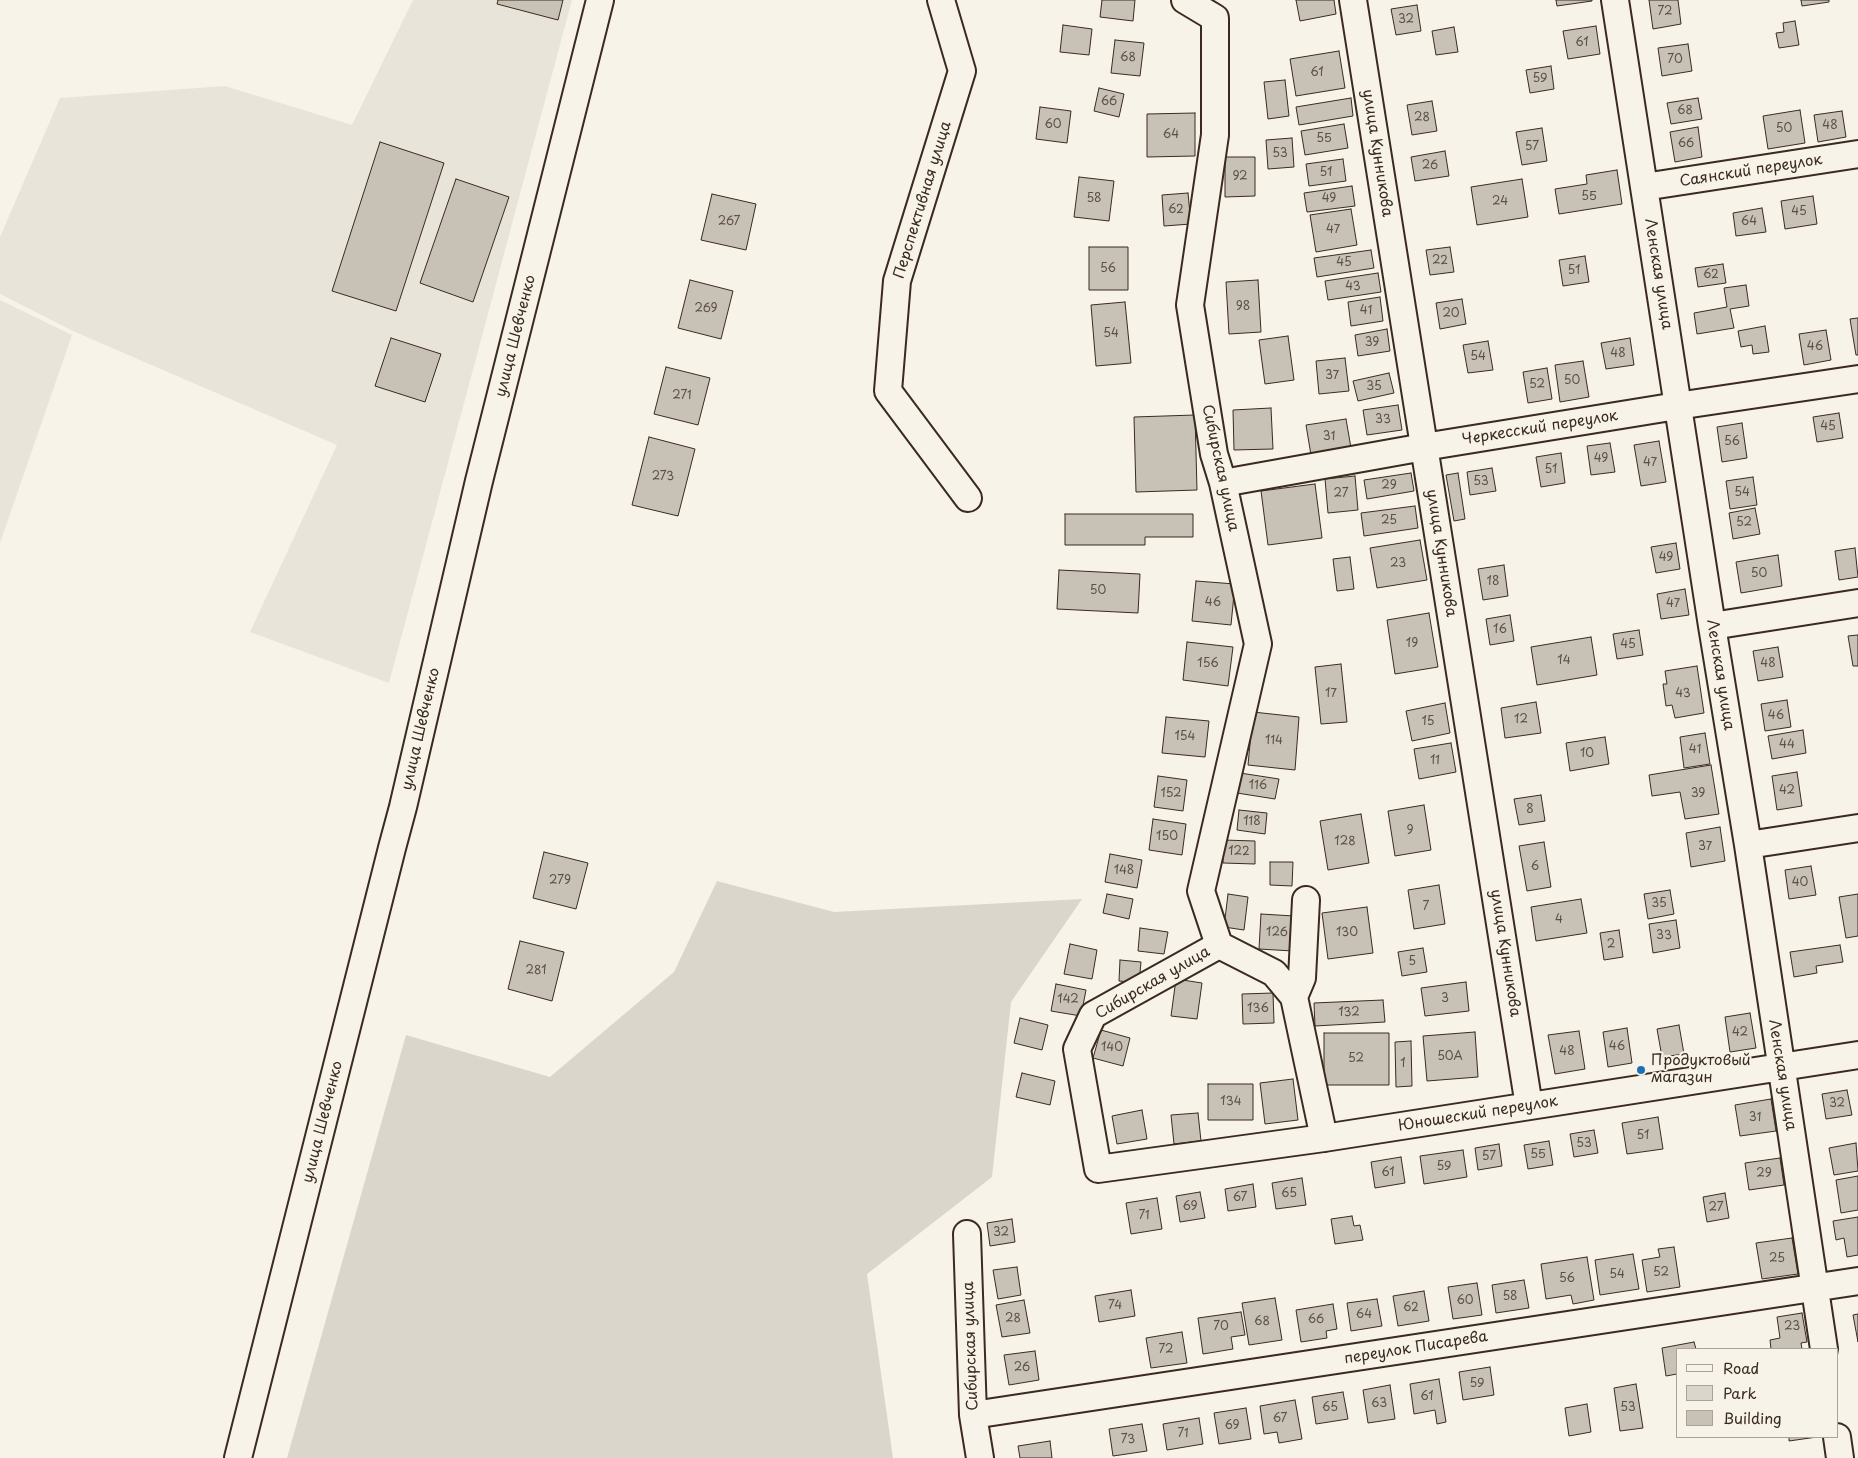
<!DOCTYPE html>
<html>
<head>
<meta charset="utf-8">
<style>
	body { margin:0 }
	#map { position:relative; width:1858px; height:1458px; overflow:hidden; background:#f7f3e8; font-family:"Playpen Sans",sans-serif }
	canvas { display:block }
	.legend { position:absolute; left:1676px; top:1348px; width:162px; height:90px; box-sizing:border-box; background:#f7f3e8; border:1px solid #aca397; margin:0; padding:6px 9px; list-style:none; font-size:15px; color:#3b2a1e }
	.legend li { display:flex; align-items:center; gap:10px; height:25px }
	.legend b { width:25px; border:1px solid #aca397 }
</style>
</head>
<body>
<div id="map">
<canvas width="1858" height="1458"></canvas>
<ul class="legend">
<li><b style="height:6px;background:#f7f3e8"></b>Road</li>
<li><b style="height:14px;background:#dbd6cb"></b>Park</li>
<li><b style="height:14px;background:#c8c1b6"></b>Building</li>
</ul>
</div>
<script>
const ctx = document.querySelector('canvas').getContext('2d');
ctx.lineJoin = 'round';
function fill(path, color) {
  ctx.fillStyle = color;
  ctx.fill(path, 'evenodd');
}
function toPath(rows) {
  const path = new Path2D();
  for (const r of rows) {
    path.moveTo(r[0], r[1]);
    for (let i = 2; i < r.length; i += 2) path.lineTo(r[i], r[i + 1]);
  }
  return path;
}
function stroke(path, color, width, dash) {
  ctx.strokeStyle = color;
  ctx.lineWidth = width;
  ctx.lineCap = dash ? 'butt' : 'round';
  ctx.setLineDash(dash || []);
  ctx.stroke(path);
}
function drawText(font, color, halo, rows, align = 'center') {
  ctx.font = font + ' "Playpen Sans",sans-serif';
  ctx.lineWidth = 4;
  ctx.setLineDash([]);
  ctx.textBaseline = 'middle';
  ctx.strokeStyle = halo;
  ctx.fillStyle = color;
  for (const [text, x, y, turn = 0] of rows) {
    ctx.save();
    ctx.translate(x, y);
    ctx.rotate((+turn || 0) * Math.PI / 180);
    ctx.textAlign = isNaN(turn) ? turn : align;
    if (halo) ctx.strokeText(text, 0, 0);
    ctx.fillText(text, 0, 0);
    ctx.restore();
  }
}
fill(toPath([
	[413,0,572,0,389,683,250,632,337,445,75,332,0,294,0,237,60,98,225,86,352,125],
	[0,300,72,335,0,543]
]), '#e9e4d9');
fill(toPath([
	[717,881,834,912,1082,899,1011,1002,992,1177,867,1274,893,1458,287,1458,406,1035,550,1077,674,972]
]), '#dbd6cb');
const building = toPath([
	[498,0,563,0,558,20,497,4,498,0],
	[1102,0,1135,0,1133,21,1100,17,1102,0],
	[1296,0,1334,0,1336,14,1300,21,1296,0],
	[1556,0,1592,0,1592,1,1557,6,1556,0],
	[1649,0,1678,0,1681,24,1653,29,1649,0],
	[1801,0,1829,0,1829,2,1802,6,1801,0],
	[1417,5,1421,31,1396,35,1391,9,1417,5],
	[1795,21,1799,45,1779,48,1776,33,1784,32,1783,23,1795,21],
	[1063,25,1092,29,1089,55,1060,52,1063,25],
	[1596,26,1600,54,1568,59,1563,31,1596,26],
	[1454,27,1458,52,1436,55,1432,31,1454,27],
	[1115,40,1144,43,1140,76,1111,73,1115,40],
	[1688,44,1692,71,1662,76,1658,48,1688,44],
	[1339,51,1345,88,1296,96,1290,59,1339,51],
	[1551,66,1554,89,1530,93,1526,70,1551,66],
	[1285,80,1289,116,1268,119,1264,82,1285,80],
	[1099,88,1124,94,1119,117,1094,111,1099,88],
	[1351,98,1353,116,1299,125,1296,107,1351,98],
	[1698,98,1702,119,1671,124,1667,103,1698,98],
	[1432,101,1437,131,1412,135,1407,105,1432,101],
	[1040,107,1071,111,1067,143,1036,139,1040,107],
	[1800,110,1805,143,1768,149,1763,116,1800,110],
	[1842,111,1846,137,1818,142,1814,115,1842,111],
	[1195,113,1195,156,1147,157,1147,114,1195,113],
	[1344,124,1348,148,1305,155,1301,131,1344,124],
	[1698,127,1702,157,1675,162,1670,132,1698,127],
	[1542,128,1547,161,1522,165,1516,132,1542,128],
	[1292,138,1294,167,1268,169,1266,140,1292,138],
	[380,142,444,163,396,311,332,291,380,142],
	[1445,151,1449,176,1415,181,1411,157,1445,151],
	[1225,157,1255,157,1255,196,1225,197,1225,157],
	[1343,159,1346,181,1309,186,1306,164,1343,159],
	[1617,170,1622,204,1559,214,1555,189,1587,184,1586,175,1617,170],
	[1079,177,1114,181,1109,221,1074,217,1079,177],
	[456,179,509,197,473,302,420,283,456,179],
	[1522,179,1528,217,1477,225,1471,187,1522,179],
	[1352,186,1355,206,1307,212,1304,193,1352,186],
	[1188,193,1191,224,1164,226,1162,195,1188,193],
	[712,194,756,204,746,250,701,240,712,194],
	[1813,196,1817,224,1785,229,1781,201,1813,196],
	[1762,208,1766,232,1736,236,1733,213,1762,208],
	[1351,209,1357,245,1316,252,1310,215,1351,209],
	[1089,247,1128,247,1128,290,1089,290,1089,247],
	[1450,247,1454,272,1430,275,1426,250,1450,247],
	[1371,250,1374,268,1317,277,1314,258,1371,250],
	[1585,256,1589,282,1563,286,1559,260,1585,256],
	[1723,264,1726,283,1698,287,1695,268,1723,264],
	[1378,273,1381,292,1328,300,1325,281,1378,273],
	[690,280,733,291,721,339,678,328,690,280],
	[1258,280,1261,332,1229,334,1226,282,1258,280],
	[1746,285,1749,306,1730,309,1734,328,1697,334,1694,313,1727,307,1724,288,1746,285],
	[1380,297,1383,321,1351,326,1348,302,1380,297],
	[1462,299,1466,324,1440,329,1436,303,1462,299],
	[1125,302,1131,363,1096,366,1091,305,1125,302],
	[1858,318,1858,355,1856,355,1850,319,1858,318],
	[1765,326,1769,352,1753,354,1752,345,1741,347,1738,331,1765,326],
	[1387,329,1390,351,1358,356,1355,335,1387,329],
	[1826,330,1831,360,1804,365,1799,334,1826,330],
	[1288,336,1294,380,1265,384,1259,340,1288,336],
	[391,338,441,354,425,402,375,386,391,338],
	[1630,338,1634,365,1606,369,1601,343,1630,338],
	[1488,341,1493,370,1468,373,1463,345,1488,341],
	[1345,358,1349,391,1319,394,1316,361,1345,358],
	[1583,361,1589,397,1560,402,1555,365,1583,361],
	[666,367,710,378,698,425,654,414,666,367],
	[1547,368,1552,399,1528,403,1523,372,1547,368],
	[1389,373,1394,393,1358,401,1353,381,1389,373],
	[1398,405,1402,430,1367,435,1363,410,1398,405],
	[1271,408,1273,449,1234,450,1233,410,1271,408],
	[1839,413,1843,438,1817,442,1813,417,1839,413],
	[1195,415,1197,490,1136,492,1134,417,1195,415],
	[1346,419,1351,448,1311,455,1306,425,1346,419],
	[1742,423,1747,458,1722,462,1717,427,1742,423],
	[649,437,695,449,678,516,632,505,649,437],
	[1659,441,1666,482,1641,486,1634,445,1659,441],
	[1610,443,1615,472,1591,475,1587,446,1610,443],
	[1561,453,1565,483,1541,487,1536,457,1561,453],
	[1492,468,1496,491,1470,495,1467,472,1492,468],
	[1411,473,1414,491,1367,499,1364,480,1411,473],
	[1458,473,1465,519,1454,521,1446,475,1458,473],
	[1355,476,1358,510,1328,513,1325,479,1355,476],
	[1753,477,1757,505,1730,509,1726,481,1753,477],
	[1315,484,1322,538,1268,545,1261,491,1315,484],
	[1415,506,1418,528,1364,536,1361,513,1415,506],
	[1755,508,1760,534,1733,539,1729,513,1755,508],
	[1065,514,1193,514,1193,537,1145,537,1145,545,1065,545,1065,514],
	[1420,540,1427,580,1377,588,1370,548,1420,540],
	[1676,543,1680,569,1656,573,1651,547,1676,543],
	[1855,548,1858,577,1839,580,1835,551,1855,548],
	[1778,555,1782,586,1741,593,1736,562,1778,555],
	[1350,557,1354,589,1337,591,1333,559,1350,557],
	[1504,565,1508,596,1483,600,1478,569,1504,565],
	[1059,570,1140,574,1138,613,1057,609,1059,570],
	[1196,581,1235,584,1231,625,1192,621,1196,581],
	[1685,589,1689,615,1661,619,1657,594,1685,589],
	[1429,613,1438,667,1395,674,1387,620,1429,613],
	[1510,615,1514,641,1490,645,1486,619,1510,615],
	[1639,630,1643,655,1617,659,1613,634,1639,630],
	[1858,635,1858,666,1853,666,1848,636,1858,635],
	[1591,637,1597,675,1537,685,1531,647,1591,637],
	[1187,642,1233,647,1228,686,1183,680,1187,642],
	[1778,647,1783,677,1758,681,1753,651,1778,647],
	[1341,664,1347,722,1321,724,1315,667,1341,664],
	[1697,666,1704,713,1675,718,1672,705,1666,706,1663,684,1667,684,1665,671,1697,666],
	[1787,700,1791,727,1765,731,1761,704,1787,700],
	[1536,702,1541,733,1505,738,1501,708,1536,702],
	[1445,703,1450,733,1412,741,1406,711,1445,703],
	[1253,712,1299,717,1295,770,1248,765,1253,712],
	[1166,717,1209,721,1205,757,1162,753,1166,717],
	[1803,730,1806,753,1772,759,1768,736,1803,730],
	[1705,733,1710,764,1684,768,1680,737,1705,733],
	[1605,737,1609,764,1570,771,1566,743,1605,737],
	[1451,743,1456,772,1419,779,1414,749,1451,743],
	[1711,765,1719,814,1685,819,1680,792,1652,796,1649,775,1711,765],
	[1797,772,1802,806,1777,810,1772,776,1797,772],
	[1240,773,1279,779,1275,799,1237,793,1240,773],
	[1158,776,1187,780,1183,811,1154,807,1158,776],
	[1541,795,1545,821,1519,825,1514,799,1541,795],
	[1424,805,1431,850,1395,856,1388,811,1424,805],
	[1239,810,1267,813,1265,834,1237,830,1239,810],
	[1361,814,1369,863,1328,870,1320,821,1361,814],
	[1153,819,1186,824,1182,855,1149,850,1153,819],
	[1720,827,1725,861,1691,867,1686,833,1720,827],
	[1223,840,1255,841,1255,864,1223,863,1223,840],
	[1544,842,1551,887,1527,891,1519,846,1544,842],
	[544,852,588,863,576,909,533,898,544,852],
	[1110,854,1142,860,1137,888,1105,882,1110,854],
	[1270,862,1293,862,1292,886,1270,885,1270,862],
	[1811,866,1816,895,1789,899,1785,870,1811,866],
	[1439,885,1445,924,1414,929,1408,890,1439,885],
	[1670,890,1674,914,1648,919,1644,894,1670,890],
	[1107,894,1133,899,1129,919,1103,913,1107,894],
	[1228,894,1248,897,1244,930,1224,927,1228,894],
	[1858,894,1858,936,1846,938,1839,897,1858,894],
	[1581,899,1587,933,1536,941,1531,907,1581,899],
	[1367,907,1373,953,1328,959,1322,913,1367,907],
	[1261,914,1294,916,1293,951,1259,949,1261,914],
	[1676,920,1680,948,1653,953,1649,924,1676,920],
	[1140,928,1168,932,1164,954,1138,951,1140,928],
	[1619,930,1623,957,1604,960,1600,933,1619,930],
	[520,941,564,952,552,1001,508,989,520,941],
	[1070,944,1097,950,1092,979,1064,974,1070,944],
	[1840,945,1843,962,1816,966,1817,973,1794,977,1790,952,1840,945],
	[1423,948,1427,972,1402,976,1398,952,1423,948],
	[1120,960,1141,962,1139,983,1119,981,1120,960],
	[1176,979,1202,983,1197,1019,1171,1016,1176,979],
	[1466,982,1469,1011,1425,1016,1421,988,1466,982],
	[1056,984,1086,990,1081,1016,1051,1011,1056,984],
	[1273,993,1274,1023,1243,1024,1242,994,1273,993],
	[1383,1000,1385,1022,1315,1026,1314,1003,1383,1000],
	[1750,1013,1756,1048,1730,1052,1725,1017,1750,1013],
	[1020,1018,1048,1025,1042,1050,1014,1043,1020,1018],
	[1679,1025,1684,1054,1662,1057,1657,1029,1679,1025],
	[1627,1028,1632,1063,1608,1067,1603,1032,1627,1028],
	[1101,1030,1130,1038,1123,1066,1093,1058,1101,1030],
	[1579,1031,1585,1069,1555,1074,1548,1035,1579,1031],
	[1475,1032,1478,1077,1427,1081,1423,1036,1475,1032],
	[1324,1033,1389,1033,1389,1085,1324,1085,1324,1033],
	[1411,1041,1412,1086,1396,1087,1395,1042,1411,1041],
	[1022,1073,1055,1081,1050,1105,1016,1097,1022,1073],
	[1293,1079,1298,1120,1265,1124,1260,1083,1293,1079],
	[1208,1084,1253,1084,1253,1120,1208,1120,1208,1084],
	[1847,1090,1852,1115,1826,1119,1822,1094,1847,1090],
	[1771,1099,1776,1131,1740,1136,1735,1105,1771,1099],
	[1142,1110,1147,1139,1117,1144,1112,1116,1142,1110],
	[1198,1113,1201,1141,1174,1144,1171,1115,1198,1113],
	[1658,1117,1663,1149,1627,1154,1622,1123,1658,1117],
	[1594,1130,1598,1153,1574,1157,1570,1134,1594,1130],
	[1549,1141,1553,1165,1528,1169,1524,1145,1549,1141],
	[1856,1143,1858,1171,1834,1175,1829,1148,1856,1143],
	[1499,1144,1502,1166,1478,1170,1475,1148,1499,1144],
	[1463,1150,1467,1177,1424,1184,1420,1156,1463,1150],
	[1401,1157,1405,1183,1375,1188,1371,1162,1401,1157],
	[1780,1158,1784,1185,1749,1190,1745,1163,1780,1158],
	[1858,1176,1858,1210,1841,1213,1836,1180,1858,1176],
	[1302,1178,1306,1205,1276,1209,1272,1183,1302,1178],
	[1253,1184,1256,1207,1228,1211,1225,1189,1253,1184],
	[1200,1192,1205,1218,1180,1222,1176,1196,1200,1192],
	[1725,1193,1729,1218,1707,1222,1703,1197,1725,1193],
	[1157,1198,1162,1229,1131,1234,1126,1203,1157,1198],
	[1352,1216,1354,1226,1360,1225,1363,1240,1335,1244,1331,1219,1352,1216],
	[1858,1217,1858,1255,1847,1257,1844,1238,1836,1240,1833,1221,1858,1217],
	[1012,1219,1015,1242,990,1246,987,1223,1012,1219],
	[1792,1238,1798,1274,1762,1279,1756,1243,1792,1238],
	[1674,1247,1680,1287,1647,1292,1642,1260,1660,1257,1658,1249,1674,1247],
	[1633,1254,1639,1289,1600,1295,1595,1260,1633,1254],
	[1587,1257,1594,1300,1573,1304,1571,1295,1546,1299,1541,1264,1587,1257],
	[1017,1267,1021,1295,998,1299,993,1270,1017,1267],
	[1524,1280,1529,1308,1496,1313,1492,1285,1524,1280],
	[1477,1283,1482,1315,1453,1319,1448,1287,1477,1283],
	[1131,1290,1135,1316,1099,1322,1095,1296,1131,1290],
	[1424,1291,1429,1321,1398,1326,1393,1296,1424,1291],
	[1275,1298,1282,1340,1249,1345,1242,1303,1275,1298],
	[1377,1299,1382,1326,1351,1331,1347,1303,1377,1299],
	[1024,1300,1030,1333,1002,1337,996,1305,1024,1300],
	[1333,1304,1337,1329,1326,1331,1327,1338,1301,1342,1296,1310,1333,1304],
	[1241,1312,1245,1335,1231,1337,1233,1349,1203,1354,1198,1318,1241,1312],
	[1802,1313,1807,1342,1801,1343,1802,1349,1771,1349,1770,1340,1780,1338,1777,1317,1802,1313],
	[1858,1314,1858,1342,1853,1315,1858,1314],
	[1182,1332,1187,1363,1151,1368,1146,1338,1182,1332],
	[1694,1342,1696,1349,1677,1349,1677,1374,1666,1376,1662,1348,1694,1342],
	[1035,1351,1039,1380,1009,1385,1004,1355,1035,1351],
	[1490,1367,1494,1395,1463,1400,1459,1372,1490,1367],
	[1439,1379,1446,1422,1437,1424,1435,1410,1414,1414,1410,1384,1439,1379],
	[1636,1384,1643,1428,1620,1431,1614,1388,1636,1384],
	[1390,1385,1395,1419,1368,1423,1363,1390,1390,1385],
	[1343,1392,1348,1419,1316,1424,1312,1397,1343,1392],
	[1295,1400,1302,1439,1279,1443,1277,1432,1264,1434,1260,1406,1295,1400],
	[1587,1404,1591,1432,1569,1436,1565,1408,1587,1404],
	[1246,1408,1251,1439,1219,1444,1214,1413,1246,1408],
	[1199,1418,1203,1444,1167,1450,1163,1424,1199,1418],
	[1142,1424,1147,1451,1113,1456,1109,1429,1142,1424],
	[1789,1437,1817,1437,1789,1441,1789,1437],
	[1050,1441,1052,1458,1020,1458,1018,1446,1050,1441]
]);
fill(building, '#c8c1b6');
stroke(building, '#3b2a1e', 1);
const minor = toPath([
	[941,0,962,71,897,281,888,391,968,498],
	[1185,0,1215,18,1215,135,1190,305,1214,454,1223,483,1258,644,1201,891,1219,945,1274,973,1294,997,1324,1138],
	[1353,0,1529,1106],
	[1615,0,1712,626,1748,845,1824,1349],
	[1644,187,1858,154],
	[1223,483,1424,447,1677,406,1858,379],
	[1712,626,1858,603],
	[1748,845,1858,828],
	[1219,945,1093,1015,1077,1049,1098,1169,1324,1138,1858,1055],
	[1294,997,1302,978,1306,900],
	[967,1234,973,1415,980,1458],
	[973,1415,1858,1281],
	[1837,1437,1840,1458],
	[238,1458,392,848,403,807,479,481,600,0]
]);
stroke(minor, '#3b2a1e', 30);
stroke(minor, '#f7f3e8', 26);
for (const [x, y, r, color] of [
	[1641,1070,5,"#1f6fb2"]
]) {
  const dot = new Path2D();
  dot.arc(x, y, r, 0, 2 * Math.PI);
  ctx.fillStyle = color;
  ctx.fill(dot);
  stroke(dot, '#f7f3e8', 2);
}
drawText('12px', '#5e5044', null, [
	["72",1665,12],
	["32",1406,20],
	["61",1582,43],
	["68",1128,58],
	["70",1675,60],
	["61",1317,73],
	["59",1540,79],
	["66",1109,102],
	["68",1685,111],
	["28",1422,118],
	["60",1053,125],
	["48",1830,126],
	["50",1784,129],
	["64",1171,135],
	["55",1324,139],
	["66",1686,144],
	["57",1532,147],
	["53",1280,154],
	["26",1430,166],
	["51",1326,173],
	["92",1240,177],
	["55",1589,197],
	["58",1094,199],
	["49",1329,199],
	["24",1500,202],
	["62",1176,210],
	["45",1799,212],
	["267",729,222],
	["64",1749,222],
	["47",1333,230],
	["22",1440,261],
	["45",1344,263],
	["56",1108,269],
	["51",1574,271],
	["62",1711,275],
	["43",1353,287],
	["98",1243,307],
	["269",706,309],
	["41",1366,311],
	["20",1451,314],
	["54",1111,334],
	["39",1372,343],
	["46",1815,347],
	["48",1618,354],
	["54",1478,357],
	["37",1332,376],
	["50",1572,381],
	["52",1537,385],
	["35",1374,387],
	["271",682,396],
	["33",1383,420],
	["45",1828,427],
	["31",1329,437],
	["56",1732,442],
	["49",1601,459],
	["47",1650,463],
	["51",1551,470],
	["273",663,477],
	["53",1481,482],
	["29",1389,486],
	["54",1742,493],
	["27",1341,494],
	["25",1389,521],
	["52",1744,523],
	["49",1666,558],
	["23",1398,564],
	["50",1759,574],
	["18",1493,582],
	["50",1098,591],
	["46",1213,603],
	["47",1673,604],
	["16",1500,630],
	["19",1412,644],
	["45",1628,645],
	["14",1564,661],
	["156",1208,664],
	["48",1768,664],
	["17",1331,694],
	["43",1683,694],
	["46",1776,716],
	["12",1521,720],
	["15",1428,722],
	["154",1185,737],
	["114",1274,741],
	["44",1787,745],
	["41",1695,750],
	["10",1587,754],
	["11",1435,761],
	["116",1258,786],
	["42",1787,791],
	["152",1171,794],
	["39",1698,794],
	["8",1530,810],
	["118",1252,822],
	["9",1410,831],
	["150",1167,837],
	["128",1345,842],
	["37",1705,847],
	["122",1239,852],
	["6",1535,867],
	["148",1124,871],
	["279",560,881],
	["40",1800,883],
	["35",1659,904],
	["7",1426,907],
	["4",1559,920],
	["126",1277,933],
	["130",1347,933],
	["33",1664,936],
	["2",1611,945],
	["5",1412,962],
	["281",536,971],
	["3",1445,999],
	["142",1068,1000],
	["136",1258,1009],
	["132",1349,1013],
	["42",1740,1033],
	["46",1617,1047],
	["140",1112,1048],
	["48",1567,1052],
	["50А",1450,1057],
	["52",1356,1059],
	["1",1403,1064],
	["134",1231,1102],
	["32",1837,1104],
	["31",1755,1118],
	["51",1643,1136],
	["53",1584,1144],
	["55",1538,1155],
	["57",1489,1157],
	["59",1444,1167],
	["61",1388,1173],
	["29",1764,1174],
	["65",1289,1194],
	["67",1240,1198],
	["69",1190,1207],
	["27",1716,1208],
	["71",1144,1216],
	["32",1001,1233],
	["25",1777,1259],
	["52",1661,1273],
	["54",1617,1275],
	["56",1567,1279],
	["58",1510,1297],
	["60",1465,1301],
	["74",1115,1306],
	["62",1411,1308],
	["64",1364,1315],
	["28",1013,1319],
	["66",1316,1320],
	["68",1262,1322],
	["70",1221,1327],
	["23",1792,1327],
	["72",1166,1350],
	["26",1022,1368],
	["59",1477,1384],
	["61",1427,1397],
	["63",1379,1404],
	["65",1330,1408],
	["53",1628,1408],
	["67",1280,1419],
	["69",1232,1426],
	["71",1183,1434],
	["73",1128,1440]
]);
drawText('15px', '#3b2a1e', '#f7f3e8', [
	["улица Кунникова",1377,153,81],
	["Саянский переулок",1751,171,-9],
	["Перспективная улица",923,200,-73],
	["Ленская улица",1658,274,81],
	["улица Шевченко",516,336,-76],
	["Черкесский переулок",1540,428,-9],
	["Сибирская улица",1220,468,78],
	["улица Кунникова",1441,553,81],
	["Ленская улица",1720,675,81],
	["улица Шевченко",421,729,-77],
	["улица Кунникова",1505,953,81],
	["Сибирская улица",1153,983,-30],
	["Ленская улица",1782,1075,81],
	["Юношеский переулок",1478,1114,-9],
	["улица Шевченко",323,1122,-76],
	["Сибирская улица",971,1346,-92],
	["переулок Писарева",1416,1348,-9]
]);
drawText('15px', '#3b2a1e', '#f7f3e8', [
	["Продуктовый",1651,1061],
	["магазин",1651,1078]
], 'left');
</script>
</body>
</html>
